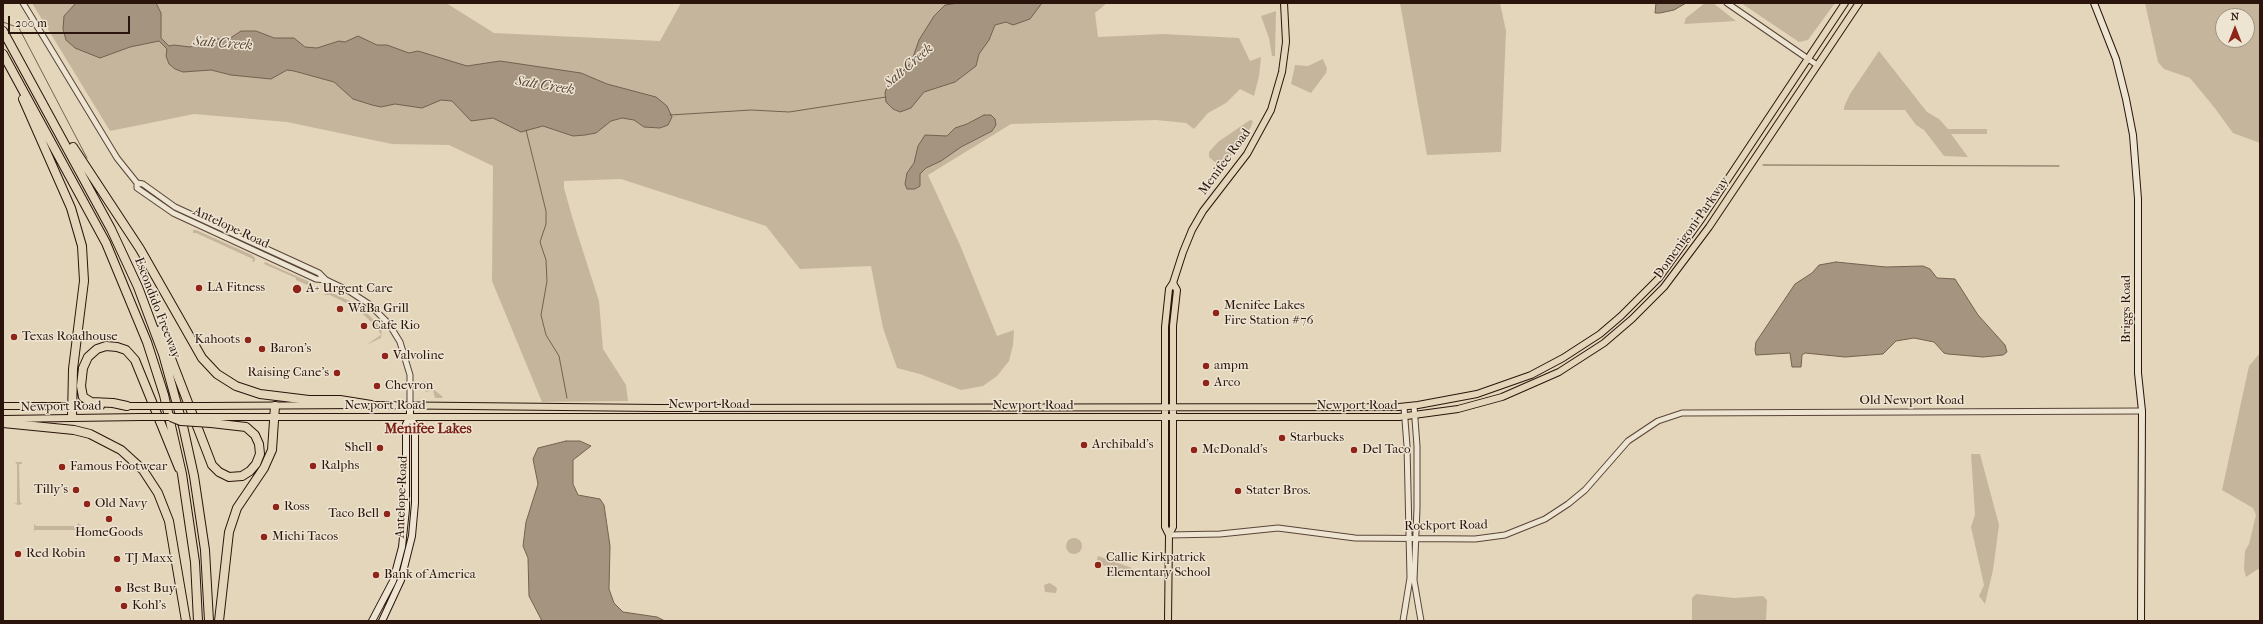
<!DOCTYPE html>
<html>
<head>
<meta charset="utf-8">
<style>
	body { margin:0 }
	#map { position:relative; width:2263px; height:624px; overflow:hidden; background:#e4d6ba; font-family:"IM FELL French Canon",serif }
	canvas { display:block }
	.frame { position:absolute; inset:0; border:4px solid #2b140c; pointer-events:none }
	.north { position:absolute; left:2215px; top:8px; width:40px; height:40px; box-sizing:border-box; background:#ede4d2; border:1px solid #9f9183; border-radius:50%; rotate:0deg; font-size:11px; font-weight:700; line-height:16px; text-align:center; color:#2b140c }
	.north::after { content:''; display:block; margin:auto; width:14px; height:18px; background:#8f2418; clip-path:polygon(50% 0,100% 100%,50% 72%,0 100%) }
	.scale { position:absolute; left:8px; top:16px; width:122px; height:18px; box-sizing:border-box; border:2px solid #2b140c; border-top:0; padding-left:5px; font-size:12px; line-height:14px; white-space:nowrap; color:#2b140c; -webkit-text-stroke:3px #ede4d2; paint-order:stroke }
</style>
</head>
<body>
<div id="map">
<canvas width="2263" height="624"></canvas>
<div class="frame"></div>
<div class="north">N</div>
<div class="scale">200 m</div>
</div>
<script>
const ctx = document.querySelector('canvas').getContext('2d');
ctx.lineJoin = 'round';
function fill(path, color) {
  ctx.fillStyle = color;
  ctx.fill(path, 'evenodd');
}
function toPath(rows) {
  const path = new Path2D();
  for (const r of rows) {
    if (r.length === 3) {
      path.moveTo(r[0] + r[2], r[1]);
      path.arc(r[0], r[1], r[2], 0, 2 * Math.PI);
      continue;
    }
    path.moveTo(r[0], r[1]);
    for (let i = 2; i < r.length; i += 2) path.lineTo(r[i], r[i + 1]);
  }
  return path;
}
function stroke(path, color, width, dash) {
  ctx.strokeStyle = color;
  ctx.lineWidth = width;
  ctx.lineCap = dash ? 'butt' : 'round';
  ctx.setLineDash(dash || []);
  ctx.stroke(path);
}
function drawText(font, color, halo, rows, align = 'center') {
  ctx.font = font + ' "IM FELL French Canon",serif';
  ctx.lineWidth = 3;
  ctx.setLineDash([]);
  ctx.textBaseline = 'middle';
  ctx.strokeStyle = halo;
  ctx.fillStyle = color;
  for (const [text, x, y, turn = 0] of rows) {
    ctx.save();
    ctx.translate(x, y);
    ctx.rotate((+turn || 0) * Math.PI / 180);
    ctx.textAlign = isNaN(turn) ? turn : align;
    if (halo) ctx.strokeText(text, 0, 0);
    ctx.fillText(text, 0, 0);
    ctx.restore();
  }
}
fill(toPath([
	[32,3,446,3,494,33,660,41,681,3,1107,3,1095,13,1098,37,1163,34,1239,38,1250,61,1261,57,1259,76,1254,96,1240,89,1226,103,1208,113,1194,129,1186,123,1156,120,1011,124,928,175,960,245,997,336,1014,330,1013,345,1009,361,997,376,983,386,961,390,920,374,897,368,883,328,871,266,800,269,766,226,621,179,564,181,564,188,573,220,599,301,603,349,626,385,628,401,542,402,492,281,493,166,449,145,392,144,287,122,194,114,110,131],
	[1400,3,1500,3,1506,31,1501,152,1427,155],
	[1705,3,1713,3,1736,21,1684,24,1686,18],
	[1741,3,1835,3,1808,40,1799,42],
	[2145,3,2260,3,2260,143,2233,133,2214,107,2190,78,2164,69,2158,62],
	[2223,16,2247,16,2247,40,2223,40],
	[1276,11,1275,56,1272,56,1269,38,1261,16],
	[1879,51,1927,112,1939,119,1948,129,1987,129,1987,134,1951,134,1968,157,1944,156,1924,130,1916,125,1905,110,1844,110,1844,107,1850,94],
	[1323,59,1327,69,1326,73,1311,93,1291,84,1295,65,1308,66],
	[1250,120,1253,121,1251,127,1225,164,1217,164,1209,157,1209,152,1218,142],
	[193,230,196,230,252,255,255,258,255,261,252,262,253,259,196,233,193,233],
	[265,262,312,283,312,287,296,280,296,278,264,264],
	[330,292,352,302,366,312,382,329,381,338,366,345,381,335,378,329,358,309,330,295,323,295],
	[2260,353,2260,571,2258,569,2246,577,2244,569,2245,551,2249,544,2256,515,2253,508,2222,490,2249,366],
	[423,381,443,397,442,398,435,398,433,390,426,392],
	[1971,454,1980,454,1999,525,1993,570,1985,604,1979,596,1984,585,1971,527,1975,515],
	[15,462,22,462,22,464,19,464,20,502,22,503,20,505,14,504,17,503,17,464],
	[78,523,81,525,84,533,81,533,81,530,35,530,34,532,34,524,36,526,77,526],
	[1074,546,8],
	[1098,556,1132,568,1130,575,1096,563],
	[1050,583,1057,588,1056,593,1045,592,1044,585],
	[1696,594,1734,598,1763,596,1767,600,1766,621,1692,621,1692,598]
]), '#c5b59c');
const water = toPath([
	[76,3,156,3,161,13,161,38,169,46,174,45,190,47,211,39,229,39,241,31,256,31,274,38,294,38,305,47,317,48,339,41,345,42,358,36,377,45,387,45,409,53,418,51,467,66,500,61,581,73,607,84,656,97,667,106,672,117,668,125,660,128,644,127,634,120,622,118,611,121,596,133,585,135,573,136,543,126,521,132,493,118,471,121,452,101,441,100,422,108,395,104,381,107,372,105,353,99,334,82,294,71,287,70,271,79,231,75,211,70,183,72,175,69,169,64,166,56,167,49,159,41,130,47,100,58,75,48,66,40,63,29,64,16,76,3],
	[959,3,1042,3,1030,19,1013,25,1006,22,995,25,989,40,979,54,976,66,955,82,924,92,911,108,900,112,893,109,886,102,885,93,887,87,911,63,919,40,934,16,945,5,959,3],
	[1656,3,1686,3,1674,10,1660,13,1655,13,1656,3],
	[984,115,991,115,995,119,996,125,992,131,961,147,941,161,926,168,920,174,920,186,915,189,907,189,905,184,907,173,914,163,918,146,925,135,947,136,955,128,967,124,984,115],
	[1836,262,1886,267,1923,266,1930,269,1937,278,1955,279,1978,315,2005,345,2007,352,2003,355,1983,357,1948,354,1944,353,1934,342,1914,338,1896,341,1883,354,1845,357,1805,353,1802,355,1801,367,1792,367,1790,353,1756,355,1755,350,1756,342,1795,284,1812,273,1819,265,1836,262],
	[566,441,580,441,591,446,573,460,573,484,578,495,600,499,604,505,610,546,609,589,614,603,623,612,657,617,665,621,542,621,529,596,528,558,523,546,526,522,538,484,533,459,538,448,566,441]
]);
fill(water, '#a5947f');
stroke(water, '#746151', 1);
stroke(toPath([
	[3,22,19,28,87,158],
	[670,115,751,110,789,112,886,97],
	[526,130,546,211,546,224,540,242,546,260,547,281,541,315,546,335,559,356,567,398],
	[1763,165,2059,166]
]), '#746151', 1);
const tertiary = toPath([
	[23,3,117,158,137,183,137,188,173,213,316,279,326,280,349,291,369,304,389,324,400,342,410,375,410,406],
	[1727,3,1817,65],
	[137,183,143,184,175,207,319,273,326,280],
	[1414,406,1417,446,1417,508,1414,580,1421,621],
	[1169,535,1220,534,1278,528,1355,538,1475,539,1505,535,1545,519,1568,504,1585,490,1628,441,1658,421,1682,413,2142,411],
	[1403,621,1410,578,1407,446,1404,407]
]);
const secondary = toPath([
	[2094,3,2116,59,2126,99,2133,135,2138,199,2138,373,2142,411,2141,621],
	[372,621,393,581,402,547,406,509,406,424,410,417],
	[382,621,401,580,412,536,415,503,415,426,410,417,410,406]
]);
const primary = toPath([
	[368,405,658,408,1399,407,1418,405,1477,394,1531,375,1563,358,1600,334,1621,316,1659,278,1700,221,1845,3],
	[3,406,101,406],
	[123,406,140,406],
	[205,406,357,405],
	[209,417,1399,417,1458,409,1502,397,1559,372,1604,343,1632,319,1664,287,1709,227,1859,3],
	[3,419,141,417],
	[1169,535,1165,527,1165,327,1169,289,1173,283,1183,252,1192,230,1203,211,1247,154,1271,110,1282,72,1286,42,1284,3],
	[1168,621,1169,535,1173,527,1173,326,1177,290,1173,283]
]);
const motorway = toPath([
	[3,31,111,229,138,287,163,354,183,426,194,476,205,550,209,621],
	[3,54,106,243,147,342,164,395,182,474,195,562,198,621],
	[23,99,71,208,82,246,84,281,73,369,72,417],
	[73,147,140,249,202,358,217,374,236,386,260,394,309,400,340,400,371,405],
	[160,330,212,465,219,472,229,477,242,476,250,471,256,464,260,454,259,444,255,435,246,427,211,423],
	[127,406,113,403,91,402,83,397,81,386,83,368,88,357,97,349,106,346,117,347,126,350,135,360,179,468],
	[3,423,74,430,90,434,121,450,143,470,158,493,169,521,186,621],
	[219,621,229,532,237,508,264,468,272,450,275,406]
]);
stroke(tertiary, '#594438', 7);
stroke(secondary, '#2b140c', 8);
stroke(primary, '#2b140c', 8);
stroke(motorway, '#2b140c', 10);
stroke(tertiary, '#ede4d2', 5);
stroke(secondary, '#ede4d2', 6);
stroke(primary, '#e4d6ba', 6);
stroke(motorway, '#e4d6ba', 8);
const primaryBridge = toPath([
	[140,406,205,406],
	[141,417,209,417]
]);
const motorwayBridge = toPath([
	[171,417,181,421,211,423]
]);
stroke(primaryBridge, '#2b140c', 8, []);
stroke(motorwayBridge, '#2b140c', 10, []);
stroke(primaryBridge, '#e4d6ba', 6);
stroke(motorwayBridge, '#e4d6ba', 8);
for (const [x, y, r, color] of [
	[199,288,4,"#8f2418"],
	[297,289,5,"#8f2418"],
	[340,309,4,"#8f2418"],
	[1216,313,4,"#8f2418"],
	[364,326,4,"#8f2418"],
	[14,337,4,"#8f2418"],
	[248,340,4,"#8f2418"],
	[262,349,4,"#8f2418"],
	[385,356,4,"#8f2418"],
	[1206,366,4,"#8f2418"],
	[337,373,4,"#8f2418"],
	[1206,383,4,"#8f2418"],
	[377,386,4,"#8f2418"],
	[1282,438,4,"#8f2418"],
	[1084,445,4,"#8f2418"],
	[380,448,4,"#8f2418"],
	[1194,450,4,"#8f2418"],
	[1354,450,4,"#8f2418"],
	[313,466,4,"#8f2418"],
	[62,467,4,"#8f2418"],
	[76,490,4,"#8f2418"],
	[1238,491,4,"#8f2418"],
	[87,504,4,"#8f2418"],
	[276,507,4,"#8f2418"],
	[387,514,4,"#8f2418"],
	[109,519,4,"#8f2418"],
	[264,537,4,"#8f2418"],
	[18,554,4,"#8f2418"],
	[117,559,4,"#8f2418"],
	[1098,565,4,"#8f2418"],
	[376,575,4,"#8f2418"],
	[118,589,4,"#8f2418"],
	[124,606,4,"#8f2418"]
]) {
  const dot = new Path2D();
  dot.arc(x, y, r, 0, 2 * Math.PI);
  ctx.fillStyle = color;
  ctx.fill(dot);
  stroke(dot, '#ede4d2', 1.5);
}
drawText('13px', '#2b140c', '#ede4d2', [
	["Menifee Road",1225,162,-54],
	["Antelope Road",231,228,25],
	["Domenigoni Parkway",1692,228,-55],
	["Escondido Freeway",157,308,69],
	["Briggs Road",2127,309,-90],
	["Old Newport Road",1912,401],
	["Newport Road",709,405],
	["Newport Road",385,406],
	["Newport Road",1033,406],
	["Newport Road",1357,406],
	["Newport Road",61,407,-1],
	["Antelope Road",402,497,-88],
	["Rockport Road",1446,526,-1]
]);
drawText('13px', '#2b140c', '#ede4d2', [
	["LA Fitness",207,288],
	["A+ Urgent Care",306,289],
	["Menifee Lakes",1224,306],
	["Fire Station #76",1224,321],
	["WaBa Grill",348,309],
	["Cafe Rio",372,326],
	["Texas Roadhouse",22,337],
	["Kahoots",240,340,"right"],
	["Baron's",270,349],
	["Valvoline",393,356],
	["ampm",1214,366],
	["Raising Cane's",329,373,"right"],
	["Arco",1214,383],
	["Chevron",385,386],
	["Starbucks",1290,438],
	["Archibald's",1092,445],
	["Shell",372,448,"right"],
	["McDonald's",1202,450],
	["Del Taco",1362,450],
	["Ralphs",321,466],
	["Famous Footwear",70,467],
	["Tilly's",68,490,"right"],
	["Stater Bros.",1246,491],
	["Old Navy",95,504],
	["Ross",284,507],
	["Taco Bell",379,514,"right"],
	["HomeGoods",109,533,"center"],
	["Michi Tacos",272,537],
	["Red Robin",26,554],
	["Callie Kirkpatrick",1106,558],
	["Elementary School",1106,573],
	["TJ Maxx",125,559],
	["Bank of America",384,575],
	["Best Buy",126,589],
	["Kohl's",132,606]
], 'left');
drawText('italic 14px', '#5c473a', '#ede4d2', [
	["Salt Creek",223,44,4],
	["Salt Creek",909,66,-41],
	["Salt Creek",545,86,9]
]);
drawText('bold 14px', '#7a1f14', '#ede4d2', [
	["Menifee Lakes",428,430]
]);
</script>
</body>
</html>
